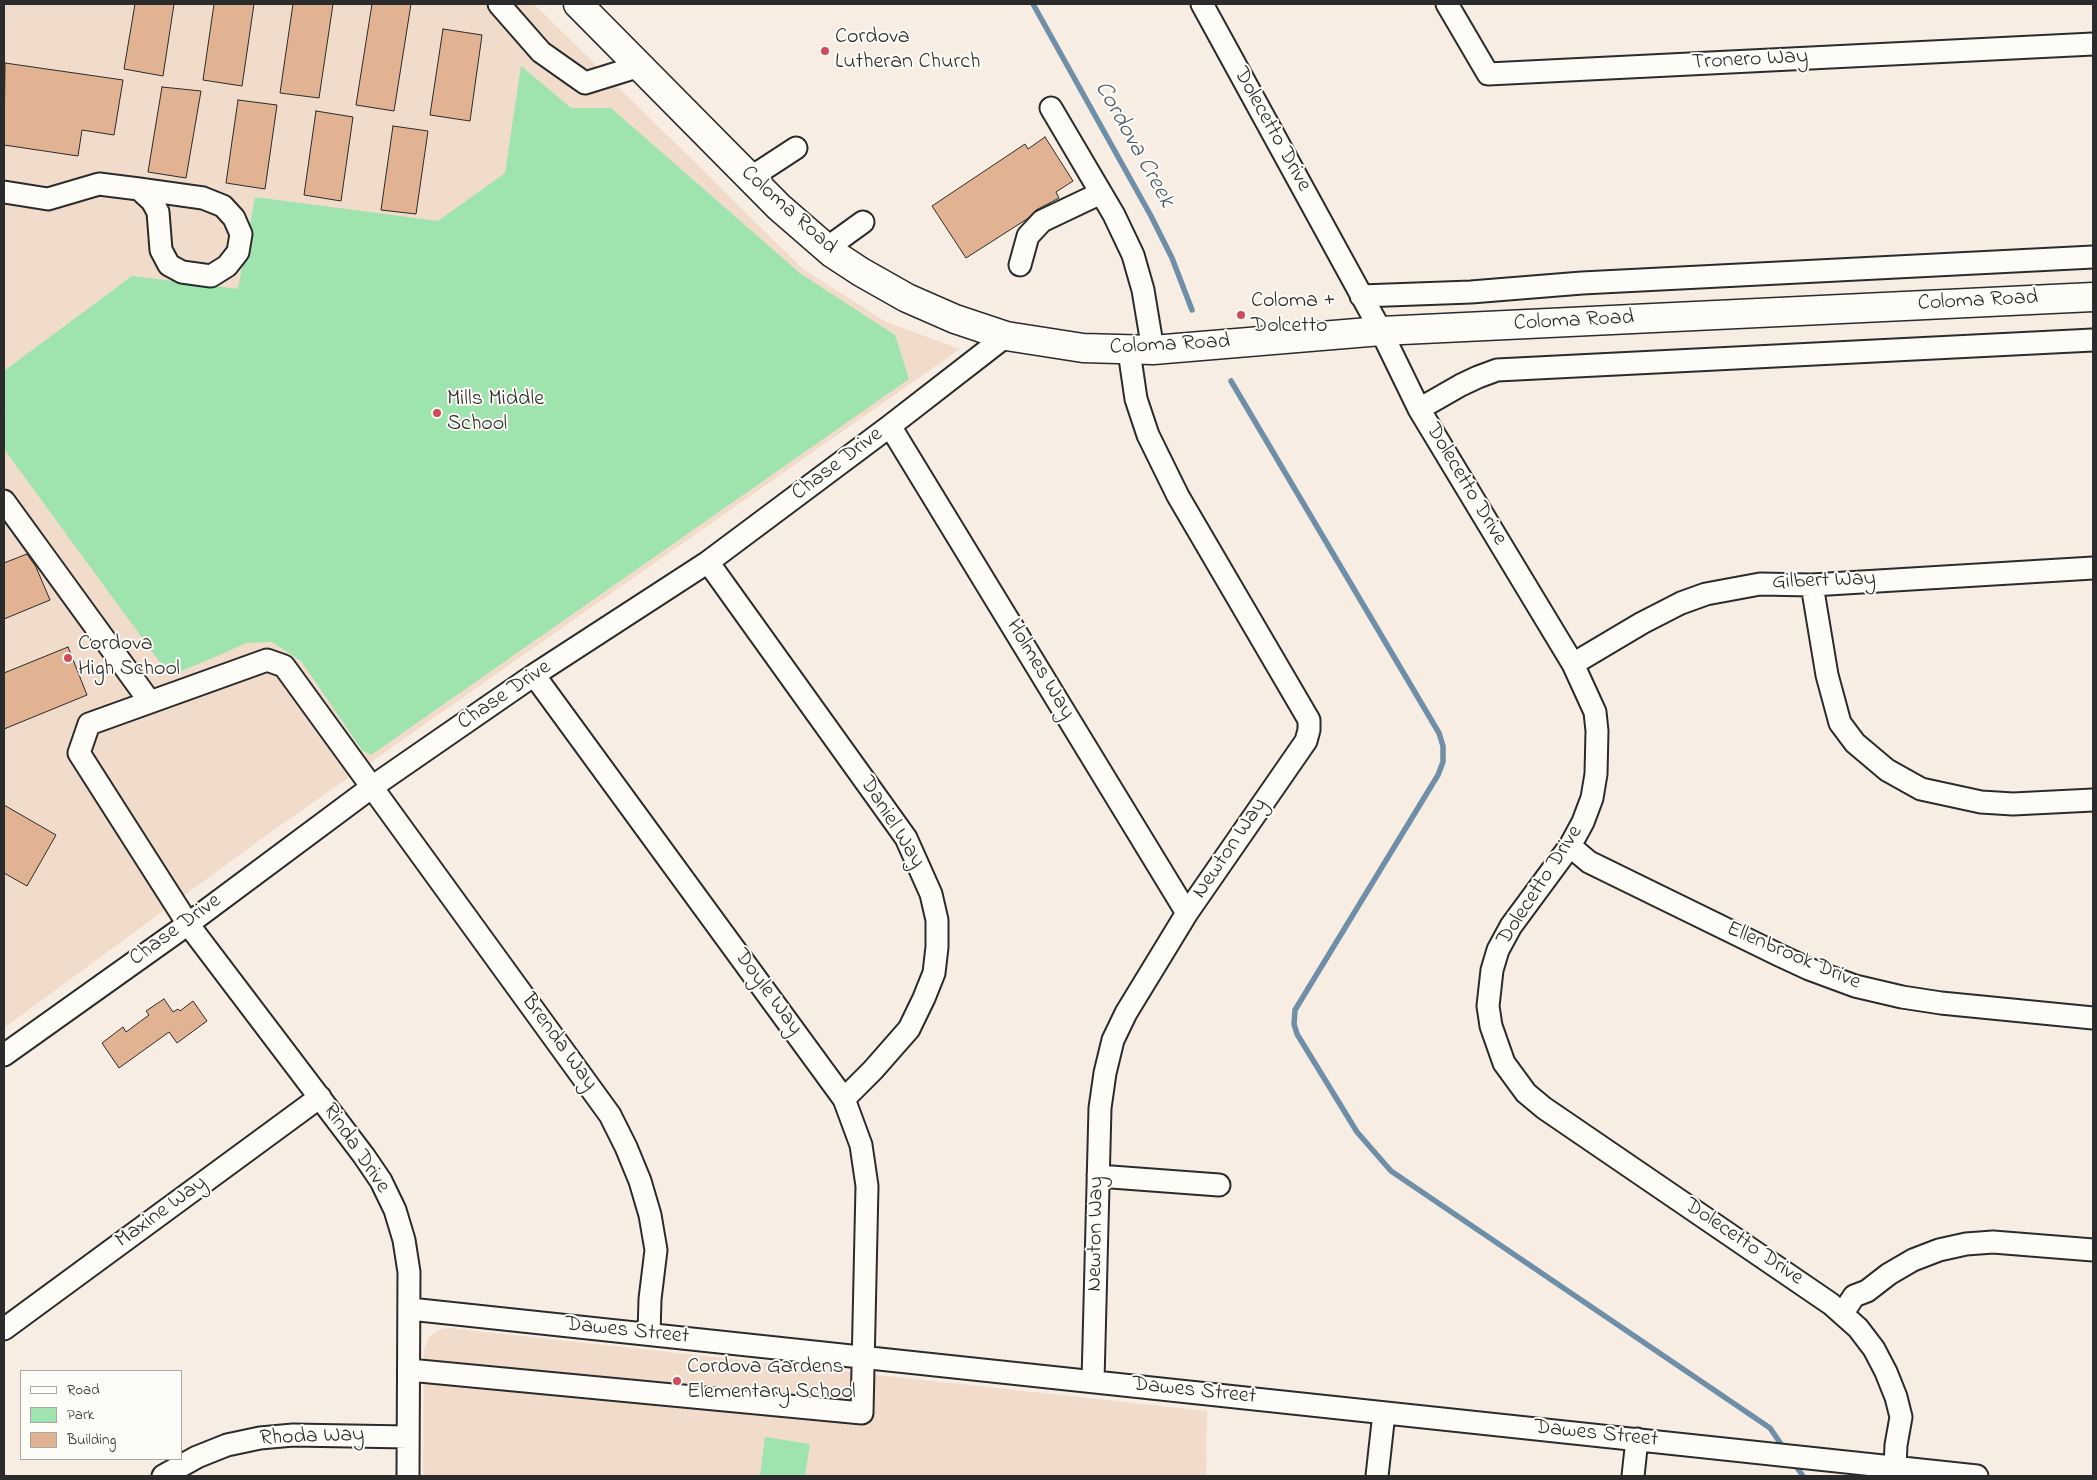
<!DOCTYPE html>
<html>
<head>
<meta charset="utf-8">
<style>
	body { margin:0 }
	#map { position:relative; width:2097px; height:1480px; overflow:hidden; background:#f8ede3; font-family:"Indie Flower",sans-serif }
	canvas { display:block }
	.frame { position:absolute; inset:0; border:5px solid #2b2b2b; pointer-events:none }
	.legend { position:absolute; left:20px; top:1370px; width:162px; height:90px; box-sizing:border-box; background:#fdfcf7; border:1px solid #a9a8a5; margin:0; padding:6px 9px; list-style:none; font-size:15px; color:#2b2b2b }
	.legend li { display:flex; align-items:center; gap:10px; height:25px }
	.legend b { width:25px; border:1px solid #a9a8a5 }
</style>
</head>
<body>
<div id="map">
<canvas width="2097" height="1480"></canvas>
<div class="frame"></div>
<ul class="legend">
<li><b style="height:6px;background:#fdfcf7"></b>Road</li>
<li><b style="height:14px;background:#9fe3af"></b>Park</li>
<li><b style="height:14px;background:#e2b393"></b>Building</li>
</ul>
</div>
<script>
const ctx = document.querySelector('canvas').getContext('2d');
ctx.lineJoin = 'round';
function fill(path, color) {
  ctx.fillStyle = color;
  ctx.fill(path, 'evenodd');
}
function toPath(rows) {
  const path = new Path2D();
  for (const r of rows) {
    path.moveTo(r[0], r[1]);
    for (let i = 2; i < r.length; i += 2) path.lineTo(r[i], r[i + 1]);
  }
  return path;
}
function stroke(path, color, width, dash) {
  ctx.strokeStyle = color;
  ctx.lineWidth = width;
  ctx.lineCap = dash ? 'butt' : 'round';
  ctx.setLineDash(dash || []);
  ctx.stroke(path);
}
function drawText(font, color, halo, rows, align = 'center') {
  ctx.font = font + ' "Indie Flower",sans-serif';
  ctx.lineWidth = 4;
  ctx.setLineDash([]);
  ctx.textBaseline = 'middle';
  ctx.strokeStyle = halo;
  ctx.fillStyle = color;
  for (const [text, x, y, turn = 0] of rows) {
    ctx.save();
    ctx.translate(x, y);
    ctx.rotate((+turn || 0) * Math.PI / 180);
    ctx.textAlign = isNaN(turn) ? turn : align;
    if (halo) ctx.strokeText(text, 0, 0);
    ctx.fillText(text, 0, 0);
    ctx.restore();
  }
}
fill(toPath([
	[4,4,534,4,803,269,886,322,960,349,261,839,4,1028],
	[449,1328,1207,1411,1206,1476,423,1476,424,1350,430,1336,442,1329]
]), '#f1dccb');
fill(toPath([
	[521,66,571,108,611,108,801,274,895,335,909,379,371,755,362,750,301,661,272,642,247,643,170,676,4,449,4,417,6,415,4,412,4,371,132,276,238,289,255,197,438,221,505,173],
	[765,1437,810,1444,805,1476,760,1476]
]), '#9fe3af');
stroke(toPath([
	[1033,4,1151,216,1172,258,1192,310],
	[1231,381,1439,733,1443,746,1443,762,1438,775,1295,1010,1294,1024,1297,1034,1357,1132,1391,1171,1770,1428,1785,1450],
	[1793,1462,1803,1476]
]), '#6f8ea7', 5.5);
const building = toPath([
	[135,4,174,4,163,76,124,69,135,4],
	[214,4,254,4,242,86,203,80,214,4],
	[293,4,333,4,319,98,280,93,293,4],
	[372,4,411,4,394,111,356,105,372,4],
	[443,29,482,35,470,121,430,115,443,29],
	[5,63,123,80,114,135,82,130,78,156,4,145,5,63],
	[162,87,201,91,186,178,148,172,162,87],
	[238,100,277,105,265,189,226,183,238,100],
	[316,111,353,117,341,201,304,195,316,111],
	[393,126,428,131,416,214,381,210,393,126],
	[1045,137,1073,181,1056,192,1059,198,1036,210,1027,219,966,258,932,206,1025,144,1028,149,1045,137],
	[27,554,36,567,50,600,4,619,4,563,27,554],
	[68,647,87,695,4,729,4,673,68,647],
	[4,805,56,835,27,886,4,873,4,805],
	[164,999,173,1012,178,1009,180,1011,193,1001,207,1021,177,1043,169,1032,119,1068,102,1043,123,1027,126,1032,149,1015,146,1011,164,999]
]);
fill(building, '#e2b393');
stroke(building, '#2b2b2b', 1);
const minor = toPath([
	[499,4,541,52,585,83,640,66],
	[1202,4,1381,331,1419,409,1573,664,1595,712,1597,731,1596,774,1592,798,1583,822,1570,846,1511,926,1498,950,1492,970,1488,1006,1491,1026,1504,1063,1526,1093,1544,1108,1831,1304,1858,1328,1874,1349,1886,1372,1896,1397,1901,1417,1896,1445,1895,1467],
	[1447,4,1488,74,2093,44],
	[1051,108,1114,215,1133,255,1143,290,1153,350],
	[750,178,796,148],
	[4,192,48,199,99,184,139,189,203,198,223,206,234,218,241,234,238,252,227,266,211,276,182,272,169,265,161,250,158,212,152,201,139,189],
	[827,248,863,222],
	[1020,265,1028,236,1042,221,1101,193],
	[1361,296,1471,292,1582,283,2093,257],
	[1419,409,1461,385,1478,377,1497,370,2093,340],
	[890,426,1187,913],
	[4,501,150,702],
	[708,562,906,838,931,894,937,920,937,947,934,973,924,998,909,1029,873,1070,844,1099],
	[1812,585,1827,675,1840,723,1855,743,1887,770,1921,789,1981,802,2013,804,2093,800],
	[1573,664,1642,623,1681,603,1706,594,1760,584,1812,585,2093,568],
	[1570,846,1589,862,1779,955,1809,969,1855,986,1902,997,1941,1003,2093,1018],
	[4,1055,188,924,372,787,534,675,708,562,890,426,1006,336],
	[1098,1176,1219,1185],
	[410,1309,1977,1476],
	[1843,1313,1854,1296,1867,1291,1889,1274,1913,1260,1939,1250,1966,1244,1993,1242,2093,1250],
	[4,1329,320,1097],
	[409,1370,862,1413,867,1186,861,1145,844,1099,534,675],
	[1093,1381,1100,1108,1105,1073,1113,1040,1126,1013,1187,913,1306,741,1309,730,1309,720,1178,496,1148,435,1136,399,1129,351],
	[163,1476,197,1457,227,1445,260,1438,293,1435,408,1437],
	[408,1476,409,1272,404,1240,395,1210,381,1181,364,1156,188,924,79,753,89,724,267,660,284,666,610,1115,626,1147,640,1181,650,1215,656,1250,650,1299,649,1334],
	[1377,1476,1384,1413],
	[1633,1476,1637,1439]
]);
const major = toPath([
	[578,4,779,207,832,253,861,272,907,298,955,319,1006,336,1083,348,1153,350,1381,331,2093,297]
]);
stroke(minor, '#2b2b2b', 25);
stroke(major, '#2b2b2b', 31);
stroke(minor, '#fdfcf7', 21);
stroke(major, '#fdfcf7', 28);
for (const [x, y, r, color] of [
	[825,51,5,"#d1495b"],
	[1241,315,5,"#d1495b"],
	[437,413,5,"#d1495b"],
	[68,658,5,"#d1495b"],
	[677,1381,5,"#d1495b"]
]) {
  const dot = new Path2D();
  dot.arc(x, y, r, 0, 2 * Math.PI);
  ctx.fillStyle = color;
  ctx.fill(dot);
  stroke(dot, '#fdfcf7', 2);
}
drawText('22px', '#2b2b2b', '#fdfcf7', [
	["Cordova",835,38],
	["Lutheran Church",835,63],
	["Coloma +",1251,302],
	["Dolcetto",1251,327],
	["Mills Middle",447,400],
	["School",447,425],
	["Cordova",78,645],
	["High School",78,670],
	["Cordova Gardens",687,1368],
	["Elementary School",687,1393]
], 'left');
drawText('22px', '#2b2b2b', '#fdfcf7', [
	["Tronero Way",1750,61,-3],
	["Dolecetto Drive",1271,130,61],
	["Coloma Road",788,211,42],
	["Coloma Road",1978,302,-3],
	["Coloma Road",1574,322,-3],
	["Coloma Road",1170,346,-3],
	["Chase Drive",838,465,-37],
	["Dolecetto Drive",1465,485,59],
	["Gilbert Way",1824,582,-2],
	["Holmes Way",1039,670,59],
	["Chase Drive",505,696,-34],
	["Daniel Way",891,823,58],
	["Newton Way",1231,849,-56],
	["Dolecetto Drive",1541,886,-57],
	["Chase Drive",176,931,-36],
	["Ellenbrook Drive",1793,957,23],
	["Doyle Way",767,993,54],
	["Brenda Way",558,1043,54],
	["Rinda Drive",355,1149,56],
	["Maxine Way",162,1213,-36],
	["Newton Way",1097,1234,-89],
	["Dolecetto Drive",1743,1243,34],
	["Dawes Street",627,1332,6],
	["Dawes Street",1194,1392,6],
	["Dawes Street",1596,1435,6],
	["Rhoda Way",312,1438,-2]
]);
drawText('italic 24px', '#4d5d69', '#fdfcf7', [
	["Cordova Creek",1133,145,61]
]);
</script>
</body>
</html>
